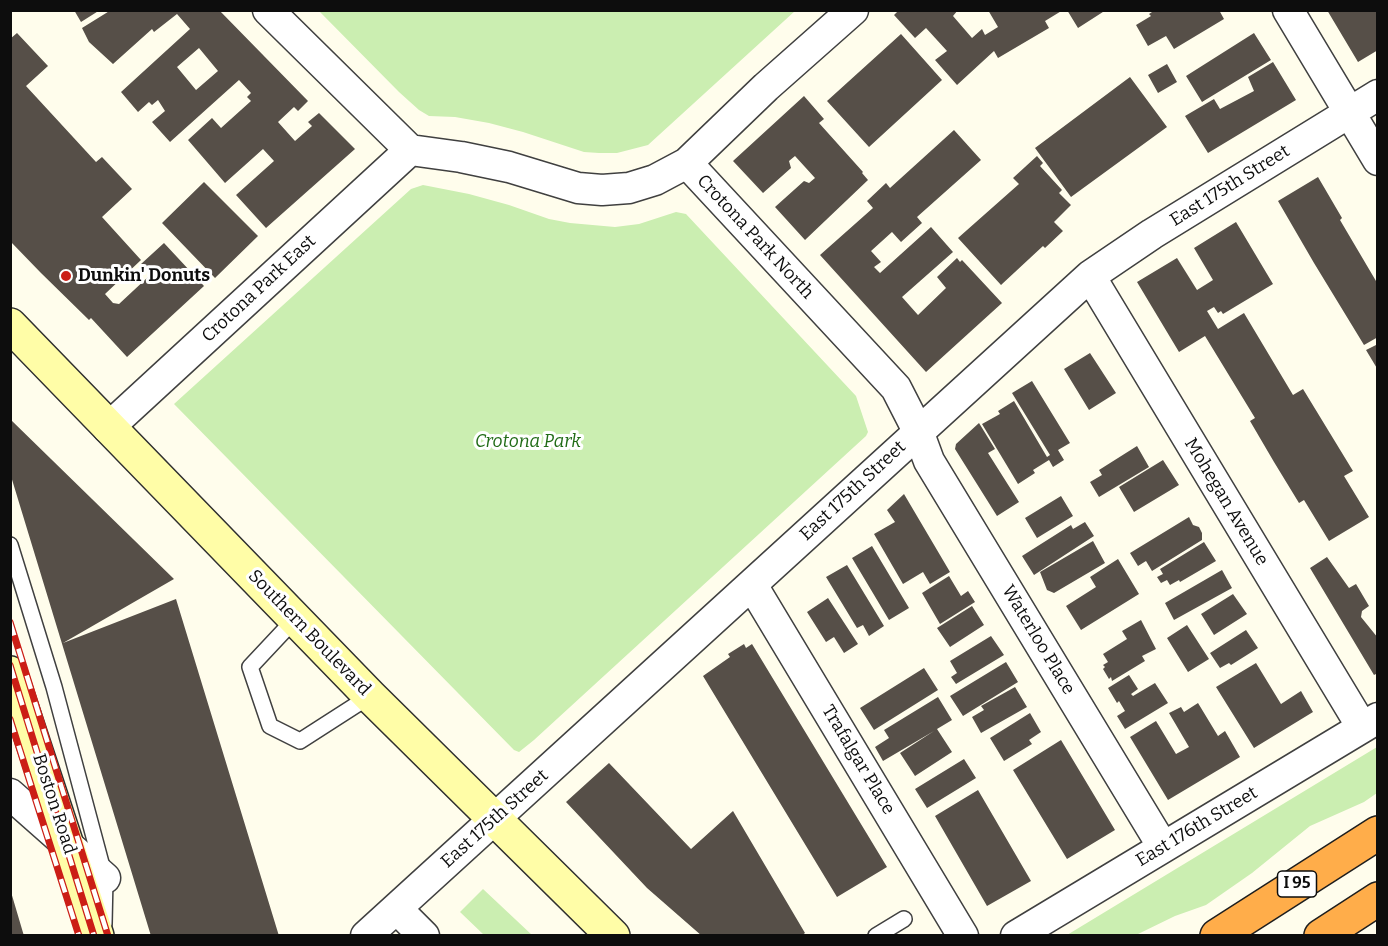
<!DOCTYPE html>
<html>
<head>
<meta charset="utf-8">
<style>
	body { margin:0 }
	#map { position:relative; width:1388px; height:946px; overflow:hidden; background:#fffdec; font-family:Bitter,serif }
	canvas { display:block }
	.frame { position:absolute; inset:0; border:12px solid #0d0d0d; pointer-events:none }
</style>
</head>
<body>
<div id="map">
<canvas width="1388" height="946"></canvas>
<div class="frame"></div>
</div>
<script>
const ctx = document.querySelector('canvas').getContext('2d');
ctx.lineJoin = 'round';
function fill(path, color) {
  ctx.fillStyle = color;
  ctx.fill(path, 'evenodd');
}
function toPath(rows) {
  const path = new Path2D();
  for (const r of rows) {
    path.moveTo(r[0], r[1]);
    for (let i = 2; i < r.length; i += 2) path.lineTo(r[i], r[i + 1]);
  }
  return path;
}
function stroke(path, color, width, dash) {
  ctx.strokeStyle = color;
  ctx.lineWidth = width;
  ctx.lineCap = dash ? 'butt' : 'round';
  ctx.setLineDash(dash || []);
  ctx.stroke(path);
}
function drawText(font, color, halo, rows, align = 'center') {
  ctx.font = font + ' Bitter,serif';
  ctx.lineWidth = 6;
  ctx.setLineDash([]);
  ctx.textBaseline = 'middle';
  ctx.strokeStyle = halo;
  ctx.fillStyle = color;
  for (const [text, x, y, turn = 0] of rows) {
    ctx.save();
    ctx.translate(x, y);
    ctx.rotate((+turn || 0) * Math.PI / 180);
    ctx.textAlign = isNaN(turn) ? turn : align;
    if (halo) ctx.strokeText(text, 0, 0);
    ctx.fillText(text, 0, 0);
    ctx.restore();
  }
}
fill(toPath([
	[319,11,795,11,648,145,617,153,599,153,584,152,523,132,489,123,455,117,429,116,419,110,399,92],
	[423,185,469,194,509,205,549,219,570,223,615,227,639,224,676,212,686,214,856,396,868,432,866,436,534,740,519,752,514,750,174,404,411,189],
	[1377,747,1377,793,1364,802,1310,826,1252,873,1206,905,1175,916,1136,935,1067,935],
	[483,889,532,935,484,935,460,912]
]), '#cbeeb1');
fill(toPath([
	[74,10,100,10,81,22],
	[111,10,219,10,308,101,298,111,294,107,278,122,295,141,312,126,308,122,319,113,355,149,266,228,236,195,274,161,263,149,225,183,188,140,212,118,221,128,251,101,247,97,251,93,239,80,170,142,152,122,165,111,158,100,152,105,149,102,138,112,121,92,190,29,177,14,154,32,152,29,113,64,89,42,82,28],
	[199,48,218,71,196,90,177,67],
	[899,10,958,10,953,16,972,38,982,29,985,35,998,27,988,10,1063,10,1045,21,1049,28,998,58,994,51,957,85,935,60,947,51,926,28,915,38,894,15],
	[1067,10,1106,10,1078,28],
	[1155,10,1219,10,1224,19,1174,49,1166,36,1148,46,1136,25,1151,16,1149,14],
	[1327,10,1378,10,1378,50,1358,62],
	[17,33,48,66,26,86,96,162,102,157,132,189,102,217,141,260,105,294,113,303,119,304,148,277,149,272,141,264,164,243,204,286,127,357,91,318,89,320,41,273,10,241,10,39],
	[1254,33,1271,60,1202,102,1186,76],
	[901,34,942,80,869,147,827,101],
	[1273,62,1296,100,1208,153,1185,116,1214,99,1220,109,1254,91,1248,77],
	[1167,64,1177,82,1158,93,1148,75],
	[1130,77,1167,127,1071,197,1035,148],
	[804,96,824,119,819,123,863,172,862,173,868,180,805,240,775,207,804,181,809,183,815,178,795,156,789,161,791,168,763,193,733,161],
	[954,130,981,160,917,217,922,223,901,242,892,232,871,251,881,262,874,267,880,273,931,227,953,252,902,297,918,315,946,288,937,277,957,258,960,262,962,260,1002,303,926,372,820,255,873,208,867,201,886,183,890,188],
	[1037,156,1043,163,1040,166,1062,190,1059,193,1071,205,1054,222,1063,231,1045,248,1043,246,1001,285,958,238,1019,184,1013,178],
	[1318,177,1342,218,1340,220,1376,281,1378,280,1378,337,1364,345,1314,263,1278,201],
	[204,182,258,236,215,278,162,223],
	[1236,222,1273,284,1223,314,1221,311,1218,313,1214,307,1207,311,1218,329,1244,313,1293,395,1303,389,1353,471,1344,476,1369,517,1329,541,1304,500,1299,503,1274,462,1250,421,1255,418,1205,336,1179,352,1137,282,1177,258,1197,290,1213,280,1194,248],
	[1378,344,1378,370,1366,350],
	[1090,353,1116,393,1089,410,1064,369],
	[1032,381,1070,443,1058,450,1064,460,1053,467,1049,460,1033,470,1035,473,1018,484,982,424,1000,414,998,411,1014,401,1047,457,1050,455,1012,393],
	[10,419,174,579,63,643,176,599,279,936,151,936,10,473],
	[979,423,995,449,988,453,1019,502,997,516,955,449,956,444],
	[1137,446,1149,467,1099,497,1090,482,1102,475,1099,470],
	[1163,460,1179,485,1134,512,1119,487],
	[904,494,950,572,930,584,923,572,903,584,874,534,895,522,887,510],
	[1061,496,1073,516,1037,538,1025,518],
	[1189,517,1193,525,1199,527,1202,533,1202,540,1152,571,1146,561,1138,566,1130,553],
	[1085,522,1094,536,1034,575,1022,556,1071,525,1073,529],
	[1093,541,1105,563,1054,593,1047,590,1040,572],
	[1204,542,1216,561,1180,582,1179,580,1170,585,1167,580,1161,583,1157,577,1163,574,1160,569],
	[872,546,909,608,889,620,852,558],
	[1327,557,1349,588,1356,584,1369,606,1362,611,1361,617,1378,638,1378,673,1374,675,1310,568],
	[1118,559,1139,594,1081,630,1066,606,1096,587,1090,577],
	[847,565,884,626,869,636,863,625,857,628,826,577],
	[1222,570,1232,588,1174,620,1165,603],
	[949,576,961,596,968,591,975,602,940,624,922,593],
	[1233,594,1247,614,1214,635,1201,614],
	[828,598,858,644,844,653,834,637,826,642,807,612],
	[972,606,984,625,950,647,937,628],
	[1141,620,1156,649,1142,656,1145,661,1112,681,1111,677,1109,679,1103,669,1105,667,1103,665,1108,662,1103,654,1127,639,1122,631],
	[1187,625,1209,659,1188,672,1167,638],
	[1246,630,1258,648,1231,665,1229,663,1220,668,1210,653],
	[991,636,1004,655,956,684,951,677,957,673,950,661],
	[744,644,746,648,752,644,887,867,837,897,703,676,730,657,728,654],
	[1006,662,1018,682,963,716,950,696],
	[1256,663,1281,704,1301,691,1313,712,1254,748,1216,687],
	[924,668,938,690,874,730,860,708],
	[1129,675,1138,689,1131,694,1133,696,1155,683,1168,703,1125,729,1117,716,1125,711,1119,701,1117,703,1108,688],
	[1015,687,1027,707,981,733,972,717,984,710,981,706],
	[938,697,952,720,937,729,952,752,915,776,900,753,934,731,883,761,875,747,889,738,884,730],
	[1198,703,1218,736,1225,731,1240,757,1168,800,1130,737,1156,721,1176,754,1189,747,1169,713,1181,707,1184,712],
	[1030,713,1041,732,1029,740,1032,744,1004,761,990,738],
	[1061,740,1115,830,1067,859,1013,770],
	[964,759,976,778,927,808,915,789],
	[609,763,691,849,733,811,805,933,801,936,702,936,647,888,566,802],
	[978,790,1031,881,987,906,935,816],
	[10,892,11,892,24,936,10,936]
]), '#564f48');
const lane = toPath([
	[10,545,54,687,105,878,104,924],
	[295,619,250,667,270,726,300,741,370,696],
	[876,936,904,919]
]);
const street = toPath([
	[268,10,410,150,461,157,509,167,578,188,602,190,629,188,655,180,687,163,766,87,853,10],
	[1288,10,1378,160],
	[687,163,896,388,918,431,929,461,1163,847],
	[1090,276,1362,727],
	[108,428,410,150],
	[752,585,963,936],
	[10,794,105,878],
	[397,909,424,936],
	[366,936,1090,276,1152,234,1378,95],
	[1016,936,1378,718]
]);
const secondary = toPath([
	[10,325,370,696,613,936],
	[10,673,97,936]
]);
const highway = toPath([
	[1217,936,1378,833],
	[1321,936,1378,899]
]);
stroke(lane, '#404040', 18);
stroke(street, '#404040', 33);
stroke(secondary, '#2f2f2f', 36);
stroke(highway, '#1e1e1e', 36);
stroke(lane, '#fff', 15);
stroke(street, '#fff', 30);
stroke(secondary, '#fffda7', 33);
stroke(highway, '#ffad4a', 33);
const rail = toPath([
	[10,622,108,936],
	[10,665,94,936],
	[10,719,79,936]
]);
stroke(rail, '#cb1e16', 7);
stroke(rail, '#fff', 4.5, [14]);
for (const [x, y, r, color] of [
	[66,276,6,"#cb1e16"]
]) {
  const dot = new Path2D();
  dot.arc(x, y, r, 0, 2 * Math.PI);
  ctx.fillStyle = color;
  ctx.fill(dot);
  stroke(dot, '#fff', 2);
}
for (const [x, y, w] of [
	[1297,884,39]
]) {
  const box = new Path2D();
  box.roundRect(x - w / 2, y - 13, w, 26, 4.5);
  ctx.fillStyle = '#fff';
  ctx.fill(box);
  stroke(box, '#0d0d0d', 1.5);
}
drawText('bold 16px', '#0d0d0d', null, [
	["I 95",1297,884]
]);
drawText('18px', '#0d0d0d', '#fff', [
	["East 175th Street",1230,186,-32],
	["Crotona Park North",755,237,47],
	["Crotona Park East",259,289,-43],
	["East 175th Street",853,491,-43],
	["Mohegan Avenue",1226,502,59],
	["Southern Boulevard",309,633,46],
	["Waterloo Place",1038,640,59],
	["Trafalgar Place",858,760,59],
	["Boston Road",54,804,72],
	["East 175th Street",495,819,-42],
	["East 176th Street",1197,827,-31]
]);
drawText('bold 18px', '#0d0d0d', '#fff', [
	["Dunkin' Donuts",78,276]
], 'left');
drawText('italic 18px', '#206b16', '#fff', [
	["Crotona Park",528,442]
]);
</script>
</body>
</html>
